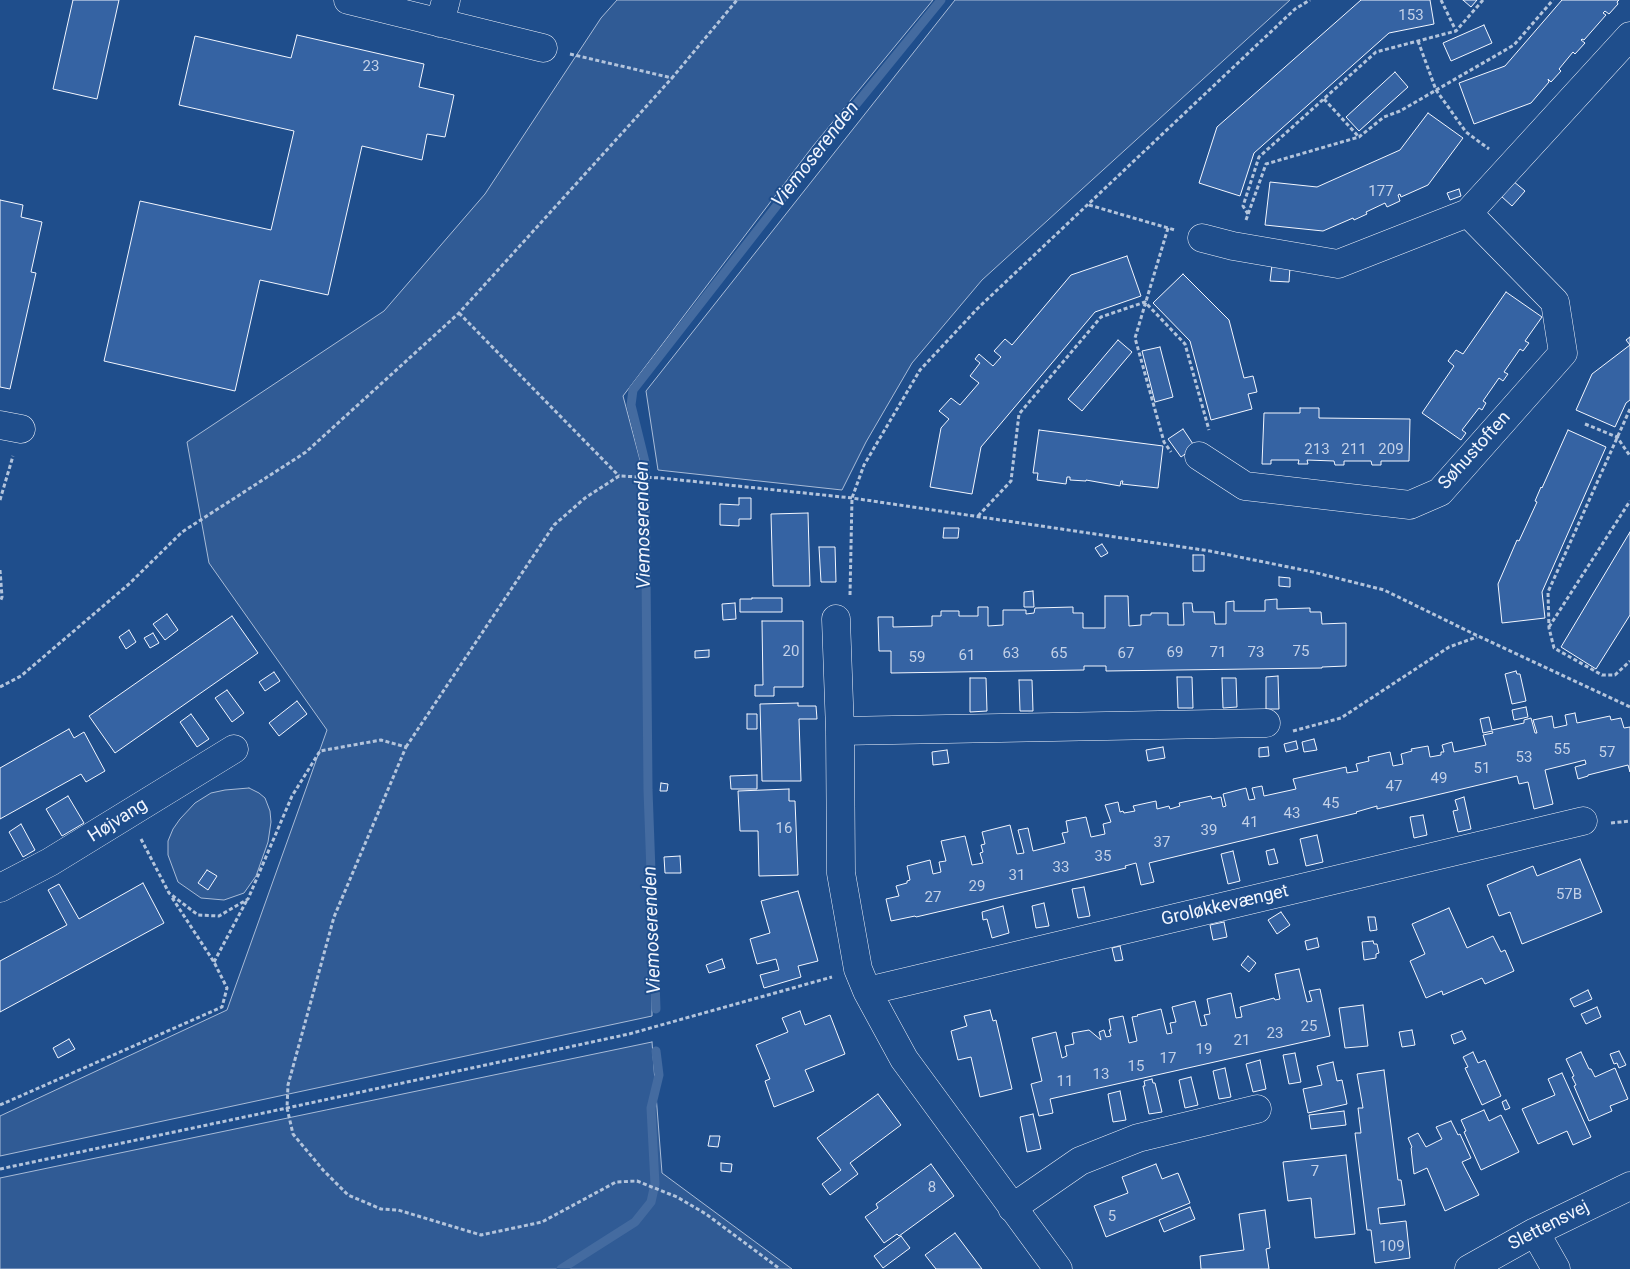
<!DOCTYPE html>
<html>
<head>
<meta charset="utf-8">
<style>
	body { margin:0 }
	canvas { display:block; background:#1f4e8c }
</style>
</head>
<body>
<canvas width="1630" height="1269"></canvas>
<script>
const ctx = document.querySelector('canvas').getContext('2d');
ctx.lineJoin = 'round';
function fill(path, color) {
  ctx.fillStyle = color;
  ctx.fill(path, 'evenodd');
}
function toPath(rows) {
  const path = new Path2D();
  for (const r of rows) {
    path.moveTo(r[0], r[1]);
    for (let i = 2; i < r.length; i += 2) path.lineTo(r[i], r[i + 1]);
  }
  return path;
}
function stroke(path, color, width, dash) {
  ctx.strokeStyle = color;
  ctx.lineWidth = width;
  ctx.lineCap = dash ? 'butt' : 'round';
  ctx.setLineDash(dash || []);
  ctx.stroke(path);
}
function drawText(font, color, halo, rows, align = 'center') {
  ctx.font = font + ' Roboto,sans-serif';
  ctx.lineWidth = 4;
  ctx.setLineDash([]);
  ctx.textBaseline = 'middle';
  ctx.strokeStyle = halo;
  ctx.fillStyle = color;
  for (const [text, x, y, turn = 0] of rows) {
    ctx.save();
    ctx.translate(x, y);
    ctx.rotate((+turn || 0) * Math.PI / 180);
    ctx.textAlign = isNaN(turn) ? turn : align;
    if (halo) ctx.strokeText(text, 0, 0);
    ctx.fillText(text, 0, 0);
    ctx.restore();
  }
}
const built = toPath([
	[617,0,933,0,813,146,623,396,648,490,652,1016,0,1156,0,1116,227,1010,327,730,209,563,187,442,384,311,485,194,601,18,617,0],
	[955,0,1290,0,982,280,912,363,866,442,842,490,658,470,646,391,955,0],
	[249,788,259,793,265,798,270,811,271,822,268,842,256,876,244,893,224,900,201,898,178,882,168,855,168,841,173,829,180,819,195,803,211,793,225,790,249,788],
	[652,1042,662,1173,792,1269,0,1269,0,1178,652,1042]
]);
fill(built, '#305b95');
stroke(built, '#a8bbd7', 1);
stroke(toPath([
	[656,1009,648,790,645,462,631,405,633,390,845,118,941,0],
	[561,1269,635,1222,651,1202,655,1184,651,1108,659,1075,656,1051]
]), '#446ba0', 9);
const building = toPath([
	[73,0,119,0,97,99,53,89,73,0],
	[1361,0,1430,0,1434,24,1389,33,1254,153,1240,196,1199,183,1217,127,1361,0],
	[1463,0,1477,0,1471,7,1463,0],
	[1562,0,1619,0,1617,2,1618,4,1609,14,1605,11,1603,13,1606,15,1584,40,1582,39,1581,40,1585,43,1575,54,1573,52,1559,69,1561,71,1551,82,1548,79,1549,82,1531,103,1474,124,1459,83,1505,66,1562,0],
	[1484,25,1492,43,1451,61,1443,43,1484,25],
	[297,35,424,64,419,87,454,95,445,137,427,134,422,160,362,146,328,295,260,280,235,391,104,361,140,201,271,230,294,131,179,105,195,36,291,58,297,35],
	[1395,72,1408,87,1359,131,1346,117,1395,72],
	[1428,113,1463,138,1428,185,1401,197,1400,194,1398,195,1400,201,1387,207,1385,203,1366,212,1367,214,1354,220,1353,218,1323,231,1265,225,1270,182,1317,187,1400,150,1428,113],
	[1513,181,1525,191,1512,206,1501,196,1513,181],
	[1459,189,1461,196,1450,200,1447,193,1459,189],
	[0,200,23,205,21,217,42,222,31,272,36,273,10,389,0,387,0,200],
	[1127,256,1141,296,1095,312,981,447,972,494,930,487,941,428,949,419,939,411,951,398,960,405,979,383,970,376,980,363,975,359,979,354,993,366,1001,357,994,351,1005,339,1012,345,1071,275,1127,256],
	[1272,265,1290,267,1289,282,1270,281,1272,265],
	[1183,274,1229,320,1244,378,1253,376,1257,392,1248,394,1252,409,1211,420,1190,341,1153,303,1183,274],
	[1506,292,1542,317,1525,341,1529,343,1523,351,1520,349,1504,372,1508,374,1503,381,1499,378,1483,401,1486,403,1482,410,1479,408,1462,430,1466,433,1461,440,1422,413,1454,366,1448,361,1456,350,1463,354,1506,292],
	[1630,337,1630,400,1626,403,1615,427,1576,410,1592,374,1630,345,1626,340,1630,337],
	[1118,340,1132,352,1082,411,1068,399,1118,340],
	[1160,347,1173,397,1155,402,1142,351,1160,347],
	[1300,408,1319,408,1319,418,1410,419,1409,461,1381,461,1381,465,1372,465,1371,461,1344,461,1344,465,1335,465,1334,461,1307,460,1308,464,1298,464,1299,460,1271,460,1271,464,1262,464,1264,413,1300,413,1300,408],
	[1183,429,1195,447,1181,457,1168,439,1183,429],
	[1039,430,1163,446,1158,488,1122,484,1123,481,1121,481,1120,486,1086,480,1086,481,1070,480,1070,477,1067,477,1066,484,1037,480,1038,473,1033,473,1039,430],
	[1568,430,1606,447,1542,592,1545,618,1502,623,1498,584,1517,540,1519,541,1537,502,1535,501,1541,487,1542,488,1568,430],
	[739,498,751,498,751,519,739,519,739,526,720,525,720,504,739,505,739,498],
	[808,513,810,586,773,586,771,514,808,513],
	[944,528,959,528,958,538,943,538,944,528],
	[1630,532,1630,615,1596,669,1561,647,1630,532],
	[1102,544,1108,553,1101,557,1095,548,1102,544],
	[819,547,835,547,836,582,821,582,819,547],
	[1193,555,1204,555,1204,571,1193,571,1193,555],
	[1279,577,1290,578,1290,587,1279,586,1279,577],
	[1033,591,1034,607,1024,607,1024,592,1033,591],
	[1105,596,1128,596,1129,626,1141,625,1141,615,1151,615,1151,613,1168,613,1168,625,1184,625,1183,603,1192,603,1193,612,1214,612,1215,624,1226,624,1226,602,1234,601,1234,611,1265,611,1265,600,1277,599,1277,609,1310,608,1310,612,1321,612,1322,624,1346,623,1346,666,1322,667,1322,668,1106,671,1106,666,1084,666,1084,670,891,673,891,651,879,651,878,617,893,617,893,627,932,626,932,616,941,616,941,611,959,611,959,616,978,616,978,607,988,607,988,626,1003,625,1003,610,1026,610,1026,614,1034,613,1035,608,1073,607,1073,613,1083,613,1083,628,1105,628,1105,596],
	[752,598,782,598,782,612,740,612,740,599,752,599,752,598],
	[735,603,736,619,723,620,722,604,735,603],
	[167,614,178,630,165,640,153,624,167,614],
	[232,616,258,653,115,753,89,716,232,616],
	[762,621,803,621,803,687,774,687,774,696,755,696,755,685,763,685,762,621],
	[129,630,136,642,126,649,119,637,129,630],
	[153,633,159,643,150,648,144,638,153,633],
	[709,650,709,657,695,658,695,651,709,650],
	[1516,671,1517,674,1520,674,1526,701,1512,704,1505,674,1516,671],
	[274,672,280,681,265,691,259,682,274,672],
	[1278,676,1279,709,1266,709,1266,677,1278,676],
	[1177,677,1192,677,1193,708,1178,708,1177,677],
	[970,678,986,678,987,711,970,712,970,678],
	[1222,678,1236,678,1237,707,1223,708,1222,678],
	[1019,680,1032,680,1033,711,1020,711,1019,680],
	[227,690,244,713,232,722,215,698,227,690],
	[297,701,307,714,279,736,269,723,297,701],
	[798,703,798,706,816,706,817,719,799,719,801,781,762,781,760,704,798,703],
	[1526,707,1528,717,1514,720,1512,710,1526,707],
	[1575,713,1577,723,1610,716,1611,720,1621,718,1624,728,1630,727,1630,772,1628,765,1588,775,1588,776,1578,779,1575,767,1586,764,1585,760,1545,770,1553,804,1534,809,1528,782,1519,784,1517,776,1377,809,1377,806,1356,812,1357,813,1149,863,1154,882,1141,885,1136,863,1125,866,1126,868,916,917,915,916,891,921,886,899,899,896,896,886,907,883,907,881,910,880,907,866,930,860,933,874,941,872,939,862,946,861,941,841,965,836,972,865,983,863,980,853,983,852,981,845,985,844,982,832,1010,825,1017,854,1024,853,1018,830,1028,828,1033,851,1065,843,1062,833,1068,832,1066,821,1086,817,1091,837,1105,834,1103,824,1111,822,1105,805,1118,802,1120,812,1123,811,1124,813,1135,811,1133,806,1156,801,1157,809,1169,806,1170,809,1180,806,1179,803,1211,796,1212,799,1221,797,1223,807,1226,806,1223,794,1246,788,1249,800,1255,799,1252,788,1262,786,1264,796,1296,789,1293,779,1346,767,1347,773,1358,771,1356,764,1369,761,1368,757,1390,752,1393,766,1403,764,1401,754,1412,751,1411,749,1428,746,1430,757,1441,755,1441,752,1444,752,1442,745,1452,742,1454,752,1486,745,1483,735,1493,733,1492,731,1483,733,1480,719,1489,717,1492,730,1524,723,1524,720,1531,718,1535,733,1537,733,1533,720,1552,716,1554,728,1567,725,1565,715,1575,713],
	[191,714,209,739,197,747,180,722,191,714],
	[747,714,757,714,757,729,747,729,747,714],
	[69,729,74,738,84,732,105,771,86,782,81,774,0,819,0,768,69,729],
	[1314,739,1317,750,1304,752,1302,742,1314,739],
	[1296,741,1298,749,1286,752,1284,744,1296,741],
	[1163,747,1165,758,1148,761,1146,750,1163,747],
	[1268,747,1269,756,1259,757,1259,748,1268,747],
	[947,750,949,763,933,765,932,752,947,750],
	[757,775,757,789,731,789,730,776,757,775],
	[661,783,668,784,667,791,660,791,661,783],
	[789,789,789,801,795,801,798,875,759,876,758,831,740,831,738,791,789,789],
	[68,796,84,823,62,836,46,809,68,796],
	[1464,797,1471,829,1458,832,1453,811,1458,810,1455,800,1464,797],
	[1423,815,1427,835,1414,838,1410,817,1423,815],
	[21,824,35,850,23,857,9,832,21,824],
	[1317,835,1323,862,1306,866,1300,839,1317,835],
	[1274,849,1278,863,1269,865,1266,851,1274,849],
	[1233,851,1240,881,1228,884,1221,854,1233,851],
	[680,856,681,873,665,873,664,857,680,856],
	[1580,859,1602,912,1522,944,1510,912,1499,916,1487,885,1533,866,1537,876,1580,859],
	[207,870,217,876,208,890,198,883,207,870],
	[143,883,164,923,0,1012,0,961,67,925,48,890,59,884,79,919,143,883],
	[1084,887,1090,916,1078,918,1072,889,1084,887],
	[798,891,818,961,798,966,801,977,764,988,760,975,779,970,776,959,757,964,750,939,770,933,761,901,798,891],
	[1044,903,1049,926,1036,928,1032,906,1044,903],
	[1003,906,1009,933,992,938,987,919,983,920,982,912,1003,906],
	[1449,908,1467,948,1493,936,1501,952,1505,950,1514,971,1485,984,1482,978,1443,995,1442,991,1426,998,1410,961,1425,954,1412,924,1449,908],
	[1281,912,1290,925,1277,934,1268,920,1281,912],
	[1368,917,1375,917,1377,930,1370,931,1368,917],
	[1224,922,1227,937,1213,940,1210,925,1224,922],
	[1317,938,1319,947,1307,950,1305,941,1317,938],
	[1373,941,1374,944,1377,944,1379,953,1376,954,1376,958,1364,960,1362,942,1373,941],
	[1120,946,1123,960,1115,961,1112,948,1120,946],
	[1248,956,1256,963,1249,972,1241,965,1248,956],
	[722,959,725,968,709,973,706,965,722,959],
	[1299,969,1307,1002,1312,1001,1309,991,1320,989,1330,1036,1050,1099,1053,1113,1039,1116,1031,1084,1042,1081,1032,1038,1056,1032,1062,1058,1067,1056,1065,1046,1074,1044,1072,1033,1089,1030,1101,1040,1099,1032,1104,1030,1106,1037,1111,1036,1109,1030,1111,1030,1109,1019,1123,1016,1129,1043,1137,1041,1132,1017,1138,1016,1137,1015,1161,1009,1167,1034,1172,1033,1170,1023,1176,1022,1172,1007,1195,1001,1201,1026,1207,1025,1204,1015,1210,1014,1207,999,1231,993,1236,1018,1242,1017,1240,1007,1274,998,1275,1000,1280,999,1275,974,1299,969],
	[1588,990,1592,999,1574,1007,1570,999,1588,990],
	[1363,1005,1368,1046,1345,1048,1339,1008,1363,1005],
	[1597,1007,1601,1017,1586,1024,1581,1014,1597,1007],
	[990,1010,993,1021,996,1020,1012,1089,980,1097,971,1057,958,1060,951,1031,967,1026,964,1016,990,1010],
	[800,1011,805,1025,830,1015,845,1054,805,1070,814,1091,774,1107,765,1081,770,1079,756,1045,788,1032,782,1018,800,1011],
	[1412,1030,1415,1045,1402,1047,1399,1032,1412,1030],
	[1462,1031,1466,1039,1454,1044,1451,1035,1462,1031],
	[69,1039,75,1049,58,1058,53,1048,69,1039],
	[1619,1051,1626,1065,1619,1068,1617,1063,1614,1064,1610,1054,1619,1051],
	[1473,1052,1478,1063,1485,1060,1501,1096,1482,1105,1465,1068,1468,1067,1463,1057,1473,1052],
	[1581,1052,1589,1069,1591,1069,1595,1077,1615,1068,1628,1099,1610,1106,1612,1111,1589,1121,1574,1086,1576,1085,1572,1077,1574,1076,1566,1059,1581,1052],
	[1295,1053,1301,1082,1289,1084,1283,1055,1295,1053],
	[1260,1060,1266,1089,1253,1092,1246,1064,1260,1060],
	[1333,1062,1337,1081,1342,1080,1347,1104,1308,1113,1303,1089,1322,1085,1317,1066,1333,1062],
	[1225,1068,1231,1097,1219,1099,1213,1071,1225,1068],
	[1384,1070,1398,1180,1401,1180,1405,1205,1378,1208,1380,1224,1406,1221,1410,1258,1375,1263,1371,1230,1367,1230,1355,1133,1361,1133,1358,1108,1363,1108,1357,1074,1384,1070],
	[1562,1073,1591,1137,1573,1145,1567,1131,1538,1144,1522,1109,1555,1095,1548,1079,1562,1073],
	[1191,1077,1198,1105,1185,1108,1179,1080,1191,1077],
	[1152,1079,1153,1083,1155,1083,1162,1112,1149,1114,1143,1086,1145,1086,1144,1081,1152,1079],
	[1120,1091,1126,1120,1113,1122,1108,1094,1120,1091],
	[878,1094,901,1125,850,1163,858,1174,830,1195,822,1184,841,1170,817,1138,878,1094],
	[1506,1100,1510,1108,1505,1110,1502,1102,1506,1100],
	[1484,1110,1489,1121,1501,1115,1519,1152,1481,1170,1464,1132,1466,1131,1461,1120,1484,1110],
	[1344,1111,1346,1125,1311,1129,1309,1115,1344,1111],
	[1033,1114,1041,1149,1027,1152,1020,1117,1033,1114],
	[1451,1121,1458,1135,1460,1134,1471,1158,1462,1162,1479,1195,1445,1211,1427,1168,1414,1174,1411,1148,1412,1147,1408,1138,1418,1133,1426,1147,1442,1139,1436,1127,1451,1121],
	[710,1136,720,1136,718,1147,708,1146,710,1136],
	[1346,1155,1355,1234,1315,1238,1311,1198,1288,1201,1283,1162,1346,1155],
	[721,1163,732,1164,731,1172,721,1171,721,1163],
	[931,1164,954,1196,899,1236,897,1234,884,1243,865,1217,878,1208,876,1204,931,1164],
	[1156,1164,1162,1179,1178,1173,1190,1203,1106,1237,1094,1206,1128,1193,1122,1177,1156,1164],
	[1190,1207,1195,1219,1164,1232,1159,1220,1190,1207],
	[1265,1210,1270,1248,1266,1249,1269,1269,1201,1269,1200,1256,1244,1250,1239,1214,1265,1210],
	[955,1233,982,1269,936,1269,925,1255,955,1233],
	[901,1236,910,1248,883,1268,874,1256,901,1236]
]);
fill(building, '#3563a3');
stroke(building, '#f2f6ff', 1);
const minor = toPath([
	[348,0,543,48],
	[440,23,446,0],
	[1202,238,1233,246,1338,264,1468,213,1630,36],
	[0,425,21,429],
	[1199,456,1245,486,1410,505,1440,492,1563,353,1555,302,1468,213],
	[836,619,840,731,841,873,858,969,867,991,1583,821],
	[840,731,1266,723],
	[0,888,50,862,234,749],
	[867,991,904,1059,1058,1269],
	[1012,1208,1080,1161,1138,1138,1257,1109],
	[1535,1232,1556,1269],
	[1469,1269,1535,1232,1630,1186]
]);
stroke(minor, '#f2f6ff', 29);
stroke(toPath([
	[1441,0,1456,31],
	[1418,41,1436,90,1466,132,1489,149],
	[570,54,672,78,737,0],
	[1324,99,1359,137],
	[1089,205,1175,230],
	[1248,214,1243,206,1259,157,1376,52,1456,31,1483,0],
	[1246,220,1266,164,1359,137,1384,117,1400,111,1514,45,1553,0],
	[1168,228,1135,338,1164,442,1171,452],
	[459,313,619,476],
	[1630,409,1548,592,1549,628,1554,648,1602,675,1615,675,1630,661],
	[1585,424,1617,437,1630,456],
	[0,500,13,456],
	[978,516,1011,481,1019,414,1101,317,1145,302,1185,344,1209,430],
	[0,570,2,597,0,602],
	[850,595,852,498,864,465,920,370,977,309,1295,9,1310,0],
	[1549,627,1630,501],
	[0,687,21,676,129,584,182,532,306,452,459,313,672,78],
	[1293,731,1341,718,1449,647,1477,637],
	[406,747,554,525,585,498,619,476,661,478,852,498,1210,551,1313,572,1384,590,1478,636,1630,707],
	[1611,823,1630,821],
	[141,839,169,893,198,915,219,916,248,899,292,796,320,751,381,740,406,747,334,917,288,1085,287,1108,293,1134,323,1170,348,1195,381,1209,398,1210,481,1235,542,1222,616,1182,637,1181,677,1197,706,1214,780,1269],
	[214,962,247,900],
	[0,1105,222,1007,227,988,214,962,171,896],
	[0,1169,287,1108,629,1034,832,977]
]), '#b3c4dc', 3, [4, 2.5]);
stroke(minor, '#1f4e8c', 28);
drawText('15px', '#c3d1e8', null, [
	["153",1411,16],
	["23",371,67],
	["177",1381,192],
	["213",1317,450],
	["211",1354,450],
	["209",1391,450],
	["20",791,652],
	["75",1301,652],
	["69",1175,653],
	["71",1218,653],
	["73",1256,653],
	["63",1011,654],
	["65",1059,654],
	["67",1126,654],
	["61",967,656],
	["59",917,658],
	["55",1562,750],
	["57",1607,753],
	["53",1524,758],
	["51",1482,769],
	["49",1439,779],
	["47",1394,787],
	["45",1331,804],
	["43",1292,814],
	["41",1250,823],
	["16",784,829],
	["39",1209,831],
	["37",1162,843],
	["35",1103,857],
	["33",1061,868],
	["31",1017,876],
	["29",977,887],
	["57B",1569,895],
	["27",933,898],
	["25",1309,1027],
	["23",1275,1034],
	["21",1242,1041],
	["19",1204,1050],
	["17",1168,1059],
	["15",1136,1067],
	["13",1101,1075],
	["11",1065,1082],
	["7",1315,1172],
	["8",932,1188],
	["5",1112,1217],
	["109",1392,1247]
]);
drawText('18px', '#f2f6ff', '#1f4e8c', [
	["Søhustoften",1475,451,-48],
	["Højvang",118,821,-32],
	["Groløkkevænget",1225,906,-13],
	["Slettensvej",1549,1226,-27]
]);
drawText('italic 19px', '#f2f6ff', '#1f4e8c', [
	["Viemoserenden",816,155,-52],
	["Viemoserenden",644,525,-91],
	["Viemoserenden",653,930,-92]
]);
</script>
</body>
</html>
